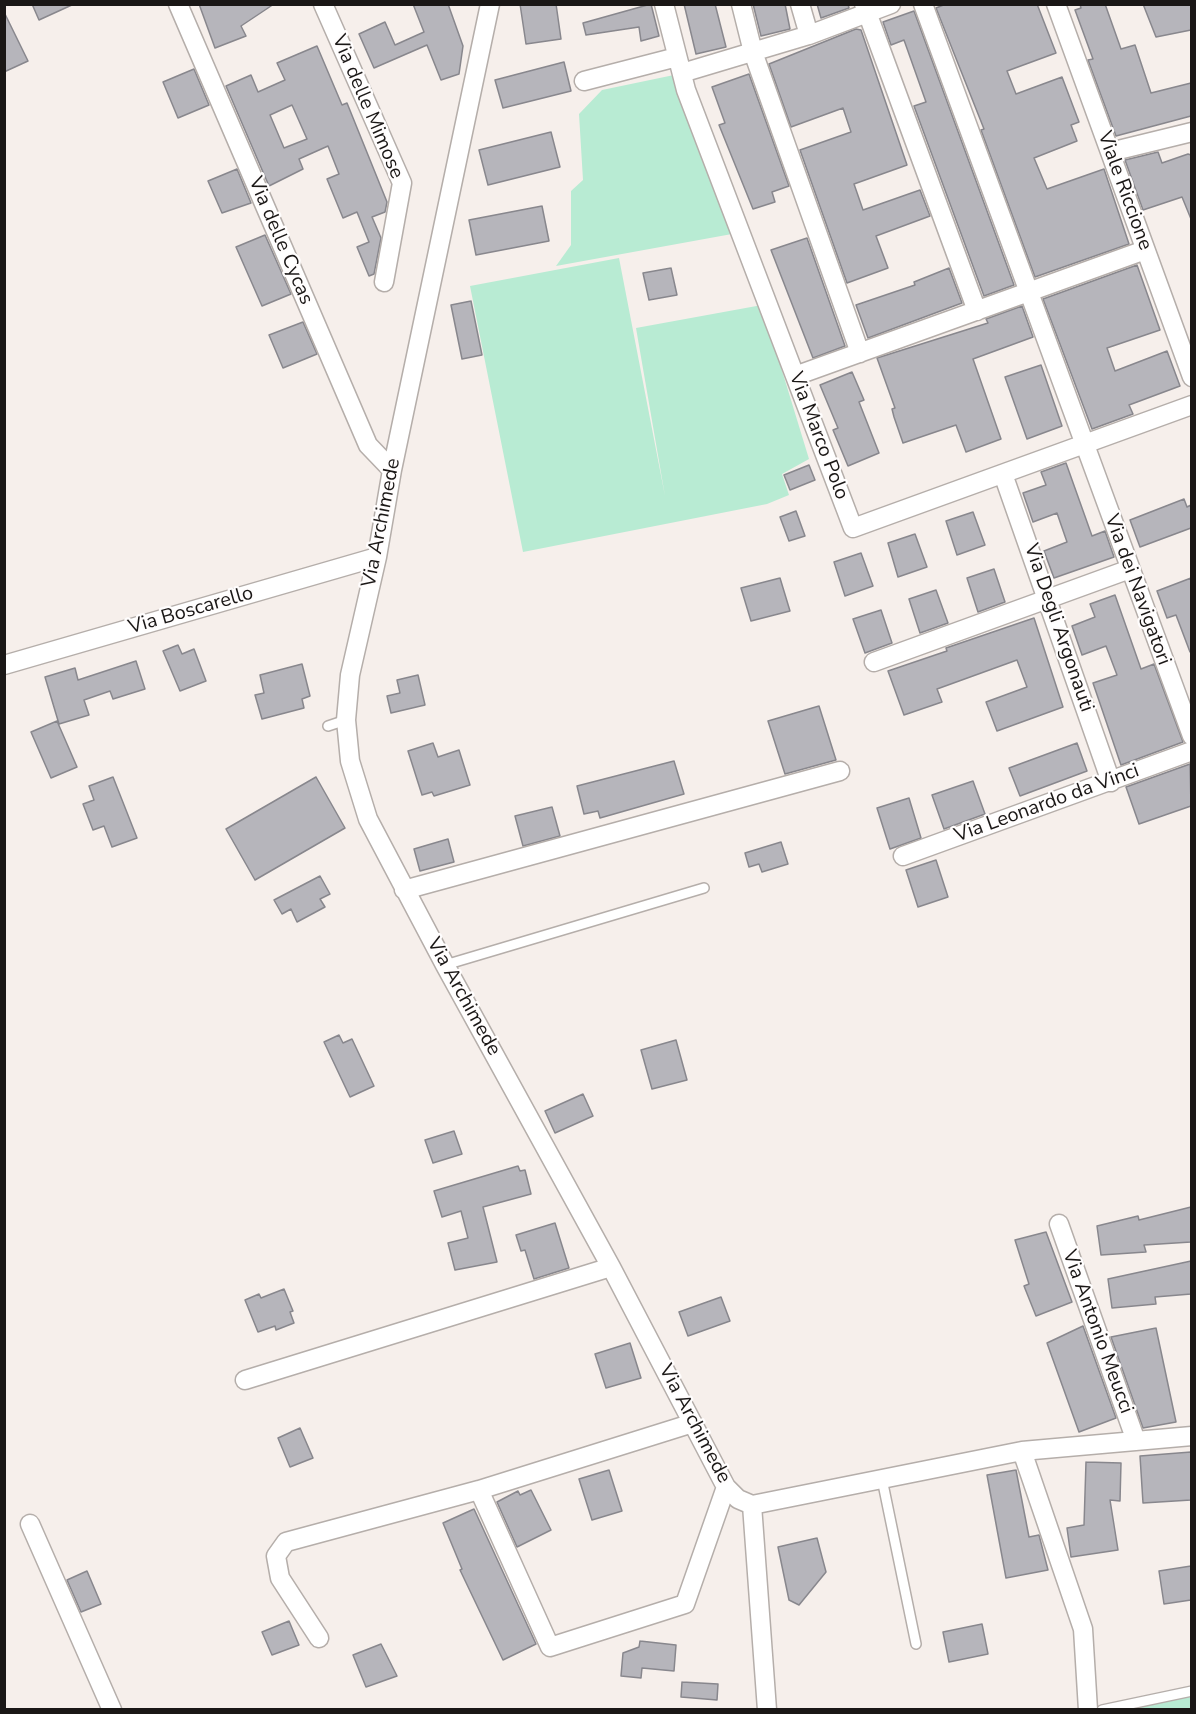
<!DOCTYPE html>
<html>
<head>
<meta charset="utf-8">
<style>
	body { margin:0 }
	#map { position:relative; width:1196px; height:1714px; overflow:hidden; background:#f6efeb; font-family:"Nunito Sans",sans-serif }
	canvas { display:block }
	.frame { position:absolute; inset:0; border:6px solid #1a1716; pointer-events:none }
</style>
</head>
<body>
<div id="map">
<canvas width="1196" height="1714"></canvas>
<div class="frame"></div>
</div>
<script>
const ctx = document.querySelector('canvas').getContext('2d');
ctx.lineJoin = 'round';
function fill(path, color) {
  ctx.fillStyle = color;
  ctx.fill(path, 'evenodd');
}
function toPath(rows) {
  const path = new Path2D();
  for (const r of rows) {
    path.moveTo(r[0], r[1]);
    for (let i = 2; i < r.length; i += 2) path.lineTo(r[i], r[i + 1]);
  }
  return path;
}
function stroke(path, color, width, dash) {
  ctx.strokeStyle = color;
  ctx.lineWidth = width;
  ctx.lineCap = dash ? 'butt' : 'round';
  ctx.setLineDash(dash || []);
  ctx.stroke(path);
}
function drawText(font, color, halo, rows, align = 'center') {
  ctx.font = font + ' "Nunito Sans",sans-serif';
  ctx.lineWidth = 4.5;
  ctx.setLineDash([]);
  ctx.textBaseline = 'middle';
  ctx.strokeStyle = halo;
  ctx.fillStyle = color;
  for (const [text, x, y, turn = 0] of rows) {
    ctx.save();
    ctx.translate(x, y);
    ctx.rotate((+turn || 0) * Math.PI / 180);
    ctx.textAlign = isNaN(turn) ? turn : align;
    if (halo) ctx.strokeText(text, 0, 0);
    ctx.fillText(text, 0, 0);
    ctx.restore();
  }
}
fill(toPath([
	[674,75,732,234,556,266,571,245,571,191,583,180,579,114,602,90],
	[619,258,665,496,636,328,762,305,809,459,782,474,789,495,767,504,523,552,470,286],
	[1191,1695,1191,1709,1127,1709]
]), '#b8ebd3');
const building = toPath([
	[32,4,74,4,39,20,32,4],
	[199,4,274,4,241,26,246,36,215,48,199,4],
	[413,4,448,4,463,46,459,74,441,80,427,45,374,68,359,34,385,22,395,45,424,32,413,4],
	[520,4,556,4,561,39,526,44,520,4],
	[651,4,659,36,641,41,639,27,586,35,583,23,651,4],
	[684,4,715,4,726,47,696,54,684,4],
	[753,4,785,4,790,29,761,36,753,4],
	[817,4,848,4,849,8,821,18,817,4],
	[946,4,1037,4,1056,53,1007,71,1016,94,1062,77,1079,122,1071,125,1077,141,1034,158,1047,189,1104,169,1129,244,1035,277,981,130,984,129,936,8,946,4],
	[1080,4,1105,4,1121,49,1135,45,1151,93,1191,83,1191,116,1116,136,1088,60,1093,59,1075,10,1081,8,1080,4],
	[1143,4,1191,4,1191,30,1156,37,1143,4],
	[914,11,1014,285,984,296,914,106,926,102,904,40,891,45,883,22,914,11],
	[4,12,28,61,4,72,4,12],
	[856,29,861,30,907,165,854,184,863,210,920,190,930,216,876,236,888,268,847,283,800,150,851,132,843,108,791,127,769,64,856,29],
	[317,46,342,105,347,103,387,202,385,212,372,217,381,238,374,274,369,276,357,247,369,242,357,212,343,218,327,179,339,174,328,146,299,159,303,169,269,186,226,86,251,75,258,92,285,80,277,63,317,46],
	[292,105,307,139,284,148,270,115,292,105],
	[564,62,571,91,503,108,495,80,564,62],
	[194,69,209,105,178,118,163,82,194,69],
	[749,74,789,186,772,192,775,202,753,209,719,125,725,123,712,87,749,74],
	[551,132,560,167,488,185,479,150,551,132],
	[1158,152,1162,163,1188,154,1191,155,1191,219,1182,197,1143,210,1125,160,1158,152],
	[237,169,251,203,222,213,208,181,237,169],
	[542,206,549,241,476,255,469,220,542,206],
	[265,235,291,294,262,306,236,247,265,235],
	[807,238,845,346,813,358,771,250,807,238],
	[1137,265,1160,330,1107,348,1115,371,1167,351,1180,386,1129,405,1133,414,1092,429,1043,299,1137,265],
	[671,268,677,295,649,300,643,273,671,268],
	[949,268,962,303,868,338,856,305,915,285,914,282,949,268],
	[471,301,482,355,462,359,451,305,471,301],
	[1022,306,1033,337,973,359,1001,439,966,452,956,425,903,443,894,417,892,409,895,408,877,358,988,323,986,319,1022,306],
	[303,322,317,354,283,368,269,335,303,322],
	[1041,365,1062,426,1027,439,1005,377,1041,365],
	[852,372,864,400,859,402,879,453,848,466,833,430,838,428,820,385,852,372],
	[1066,463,1092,536,1105,531,1114,557,1054,578,1044,551,1067,542,1057,513,1033,522,1023,493,1046,485,1041,472,1066,463],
	[809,465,815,480,790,490,784,475,809,465],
	[1184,499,1187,507,1191,505,1191,528,1140,547,1130,520,1184,499],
	[796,511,805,536,789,541,780,517,796,511],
	[973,512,985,545,957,555,946,521,973,512],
	[915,534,927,567,898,577,888,543,915,534],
	[861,553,873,586,845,596,834,562,861,553],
	[994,569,1005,602,978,612,967,578,994,569],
	[780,578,790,611,751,621,741,588,780,578],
	[1191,578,1191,652,1190,652,1176,615,1167,618,1157,591,1191,578],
	[936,590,948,623,920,633,909,599,936,590],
	[1115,595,1141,669,1154,664,1183,742,1121,765,1093,683,1117,675,1106,646,1082,655,1072,626,1095,617,1090,604,1115,595],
	[881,610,892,643,865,653,853,619,881,610],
	[1034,618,1063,707,997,731,986,702,1027,687,1017,660,937,689,942,702,904,715,888,671,947,651,946,648,1034,618],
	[178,645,182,654,194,649,206,681,180,691,163,651,178,645],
	[136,661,145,689,113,699,110,691,84,700,89,715,59,724,45,677,75,668,78,680,136,661],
	[302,664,310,696,302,699,304,708,262,719,255,695,264,693,260,675,302,664],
	[418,675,425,705,391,713,387,696,400,693,397,680,418,675],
	[819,706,836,760,785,774,768,721,819,706],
	[57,721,77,767,51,778,31,732,57,721],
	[433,743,438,757,459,750,470,785,434,796,432,792,422,795,408,751,433,743],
	[1077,743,1087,771,1020,796,1009,768,1077,743],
	[674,761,684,794,600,818,598,811,584,814,577,786,674,761],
	[1190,764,1191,806,1139,824,1126,787,1190,764],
	[113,777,137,838,112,847,104,826,93,830,83,804,94,800,89,786,113,777],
	[316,777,345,828,255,880,226,829,316,777],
	[973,781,985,814,944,829,932,795,973,781],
	[909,798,921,838,890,849,877,808,909,798],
	[552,807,560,836,523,846,515,816,552,807],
	[448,839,454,862,420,871,414,849,448,839],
	[781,842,788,864,762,872,759,864,749,867,745,853,781,842],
	[936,860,948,897,918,907,906,870,936,860],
	[320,876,330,894,320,899,325,907,297,922,291,909,282,914,274,900,320,876],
	[339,1035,343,1043,352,1039,374,1086,350,1097,324,1042,339,1035],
	[676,1040,687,1080,652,1089,641,1050,676,1040],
	[583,1094,593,1116,555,1133,545,1111,583,1094],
	[454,1131,462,1154,433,1163,425,1140,454,1131],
	[518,1166,520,1171,525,1170,531,1194,483,1207,497,1262,455,1270,448,1243,468,1238,461,1211,442,1217,434,1191,518,1166],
	[1191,1207,1191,1242,1144,1245,1146,1252,1101,1255,1097,1226,1138,1216,1139,1220,1191,1207],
	[555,1223,569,1268,534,1279,525,1250,521,1251,516,1235,555,1223],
	[1046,1232,1072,1302,1036,1316,1024,1286,1029,1284,1015,1240,1046,1232],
	[1191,1261,1191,1294,1155,1297,1156,1304,1112,1308,1108,1279,1191,1261],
	[284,1289,293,1311,290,1312,294,1323,276,1330,275,1326,258,1332,245,1300,259,1294,261,1298,284,1289],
	[721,1297,730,1321,688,1336,679,1312,721,1297],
	[1083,1326,1116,1418,1079,1432,1047,1343,1083,1326],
	[1156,1328,1176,1422,1143,1428,1111,1337,1156,1328],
	[630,1343,641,1378,606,1388,595,1354,630,1343],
	[300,1428,313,1458,290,1467,278,1438,300,1428],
	[1191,1452,1191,1500,1143,1503,1140,1456,1191,1452],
	[1086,1462,1121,1463,1120,1501,1110,1500,1118,1550,1071,1557,1067,1528,1084,1525,1086,1462],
	[609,1470,622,1511,592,1520,579,1479,609,1470],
	[1016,1470,1029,1537,1039,1535,1048,1570,1006,1578,987,1475,1016,1470],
	[531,1490,551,1530,517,1547,497,1502,518,1491,520,1495,531,1490],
	[474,1509,536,1644,503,1660,460,1570,462,1569,443,1523,474,1509],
	[817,1538,826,1572,799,1605,789,1600,778,1547,817,1538],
	[1191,1566,1191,1600,1164,1604,1159,1571,1191,1566],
	[87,1571,101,1604,81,1612,67,1580,87,1571],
	[289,1621,299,1645,272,1655,262,1632,289,1621],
	[982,1624,988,1654,949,1662,943,1632,982,1624],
	[640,1641,676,1645,674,1671,642,1668,641,1678,621,1676,623,1653,639,1647,640,1641],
	[381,1644,397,1676,366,1687,353,1655,381,1644],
	[682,1682,718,1684,717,1700,681,1697,682,1682]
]);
fill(building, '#b6b5bb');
stroke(building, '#88878d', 1.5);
const service = toPath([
	[328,726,346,720],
	[445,965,704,888],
	[882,1479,916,1644],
	[1102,1710,1192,1691]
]);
const minor = toPath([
	[178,4,368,445,392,470],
	[323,4,402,183,384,282],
	[490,4,392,470,377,557,350,675,346,720,350,761,368,819,445,965,611,1267,726,1487,738,1499,752,1505,1022,1451,1192,1436],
	[664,4,686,90,853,528,1192,405],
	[741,4,753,52,860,353],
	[800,4,809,35],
	[864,4,977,311],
	[923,4,1192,736],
	[1056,4,1192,377],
	[682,73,809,35,891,4],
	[584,81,677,57],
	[1110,152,1192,132],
	[795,376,1145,250],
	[1003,474,1111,782],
	[874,662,1130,569],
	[4,665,377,557],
	[903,856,1192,751],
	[404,890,840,771],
	[1059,1224,1136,1441],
	[245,1380,611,1267],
	[1022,1451,1083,1629,1088,1710],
	[479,1490,550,1647,685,1604,726,1487],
	[752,1505,767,1710],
	[30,1524,112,1710],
	[319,1638,280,1578,276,1556,286,1542,479,1490,693,1423]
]);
stroke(service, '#b5aeaa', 12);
stroke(minor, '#b5aeaa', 21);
stroke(service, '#fff', 9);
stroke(minor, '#fff', 18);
drawText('20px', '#1a1716', '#fffdfd', [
	["Via delle Mimose",367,107,67],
	["Viale Riccione",1124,191,70],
	["Via delle Cycas",280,241,67],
	["Via Marco Polo",818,436,69],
	["Via Archimede",382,523,-79],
	["Via dei Navigatori",1137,590,70],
	["Via Boscarello",191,611,-16],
	["Via Degli Argonauti",1058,628,71],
	["Via Leonardo da Vinci",1047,804,-20],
	["Via Archimede",463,997,61],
	["Via Antonio Meucci",1097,1332,70],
	["Via Archimede",694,1424,62]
]);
</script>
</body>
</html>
